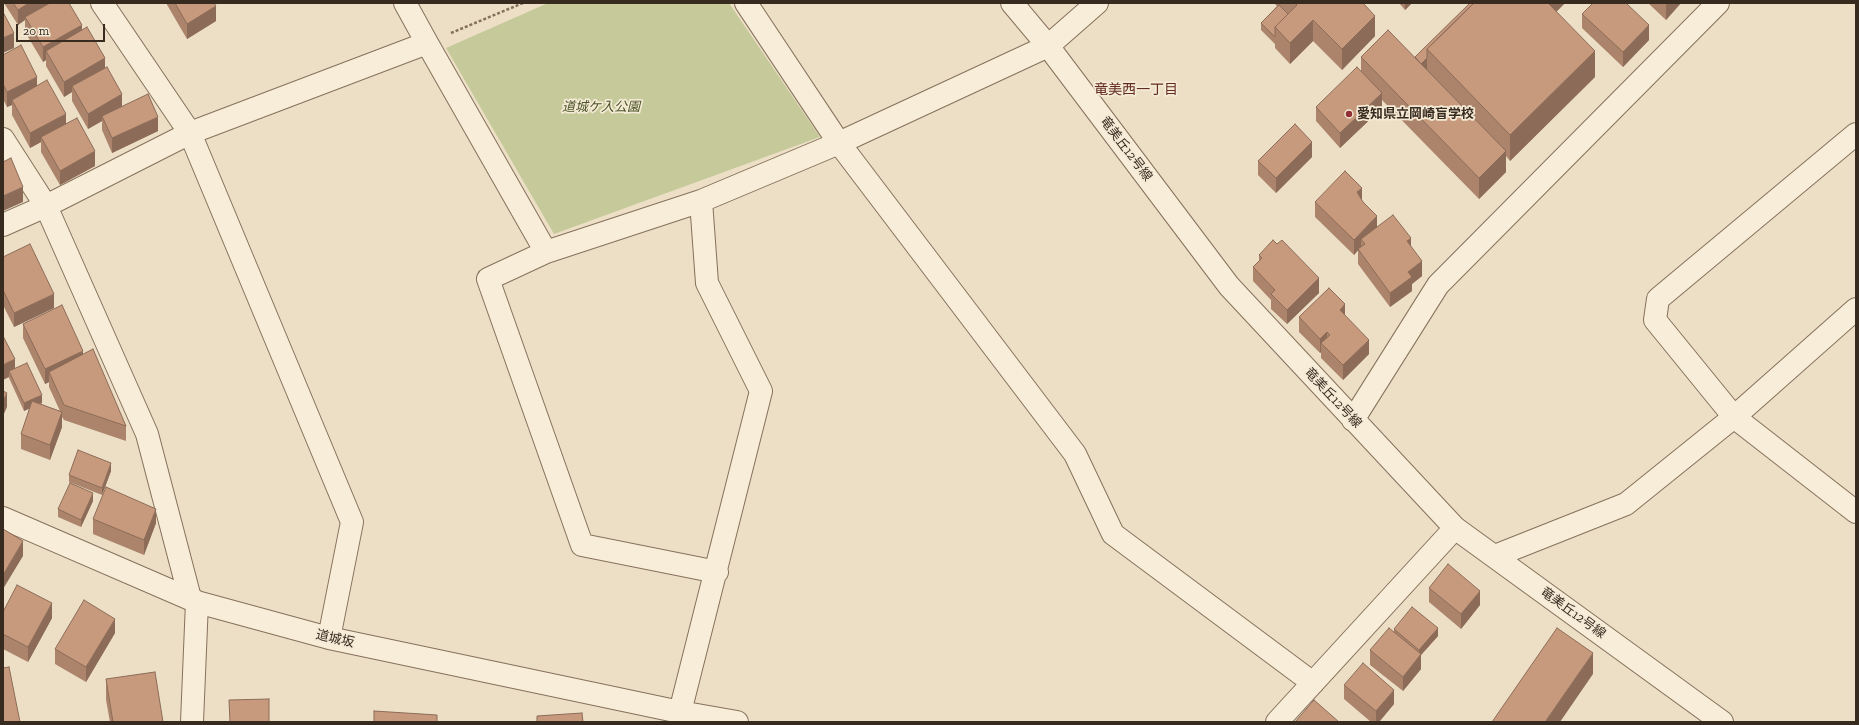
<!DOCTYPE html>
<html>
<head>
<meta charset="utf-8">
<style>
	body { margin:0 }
	#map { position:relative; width:1859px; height:725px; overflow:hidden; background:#ecdfc6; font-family:"Zilla Slab",serif }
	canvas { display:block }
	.frame { position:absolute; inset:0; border:4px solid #372a1f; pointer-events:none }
	.scale { position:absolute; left:16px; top:24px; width:89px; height:18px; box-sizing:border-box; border:2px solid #372a1f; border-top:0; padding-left:5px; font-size:12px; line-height:14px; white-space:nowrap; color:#372a1f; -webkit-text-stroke:3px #f4ead5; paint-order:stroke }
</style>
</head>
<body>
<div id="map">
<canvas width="1859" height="725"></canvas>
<div class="frame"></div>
<div class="scale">20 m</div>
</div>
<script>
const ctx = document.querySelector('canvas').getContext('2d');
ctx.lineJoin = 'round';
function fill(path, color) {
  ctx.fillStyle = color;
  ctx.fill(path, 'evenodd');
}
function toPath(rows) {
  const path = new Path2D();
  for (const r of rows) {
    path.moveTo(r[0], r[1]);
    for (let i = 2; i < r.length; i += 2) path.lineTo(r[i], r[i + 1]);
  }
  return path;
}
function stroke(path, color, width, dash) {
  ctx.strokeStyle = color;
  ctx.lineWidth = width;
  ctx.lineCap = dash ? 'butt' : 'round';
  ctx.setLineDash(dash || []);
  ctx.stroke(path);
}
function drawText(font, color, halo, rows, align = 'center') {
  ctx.font = font + ' "Zilla Slab","Noto Sans JP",serif';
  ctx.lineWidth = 3.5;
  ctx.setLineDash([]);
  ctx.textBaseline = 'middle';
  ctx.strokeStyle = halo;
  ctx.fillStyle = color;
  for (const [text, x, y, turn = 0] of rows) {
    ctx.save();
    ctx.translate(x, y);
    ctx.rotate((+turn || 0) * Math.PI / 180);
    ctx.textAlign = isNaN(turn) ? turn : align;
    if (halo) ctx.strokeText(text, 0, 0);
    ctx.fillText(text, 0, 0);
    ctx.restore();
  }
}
fill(toPath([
	[548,3,729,3,820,137,554,234,446,48]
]), '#c6ca9a');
const minor = toPath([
	[102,3,190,133,352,522,329,638],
	[405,3,427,43,546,252,701,201,839,143,1048,46,1097,3],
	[746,3,839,143,1075,454,1113,534,1313,683],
	[1012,3,1048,46,1229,286,1455,528,1722,722],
	[1856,134,1658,299,1655,320,1734,417,1856,512],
	[3,139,46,206,147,434,190,598,197,602],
	[3,225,46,206,190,133,427,43],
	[546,252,488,279,582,545,717,572],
	[1353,420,1438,285,1718,3],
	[3,518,197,602,329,638,680,712,737,722],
	[1495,556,1626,504,1734,417,1856,309],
	[680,712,761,391,707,283,701,201],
	[192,722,197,602],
	[1277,722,1455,528]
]);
stroke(minor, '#86715c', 24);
stroke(toPath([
	[451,33,523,3]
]), '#86715c', 2.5, [3, 2]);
stroke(minor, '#f7edd8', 22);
fill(toPath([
	[4,3,69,3,82,30,105,68,122,106,158,131,112,153,102,130,102,121,88,129,72,101,72,92,64,97,46,66,46,60,43,62,25,32,25,20,18,25],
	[166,3,214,3,216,21,187,39],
	[1274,3,1363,3,1375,36,1342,70,1313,41,1290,64,1275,48,1275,44,1261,30,1261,23,1277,6],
	[1399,3,1412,3,1405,10],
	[1470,3,1565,3,1556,12,1595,77,1510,161,1506,156,1506,172,1479,199,1382,100,1382,108,1340,148,1316,121,1316,107,1361,71,1361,57,1415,57],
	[1648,3,1681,3,1666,20],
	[1582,14,1649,40,1623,67,1582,28],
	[3,55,37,86,95,166,60,185,41,152,41,142,30,148,12,115,12,105,7,107,3,99],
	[1312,157,1276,193,1258,175,1258,161],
	[1362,201,1377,227,1411,246,1422,276,1412,284,1412,291,1390,307,1358,264,1358,250,1354,255,1315,217,1315,202],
	[1259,255,1319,293,1287,324,1271,309,1271,300,1253,281,1253,267,1259,261],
	[3,257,54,308,14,327,3,305],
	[1345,316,1369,354,1343,380,1321,358,1321,352,1320,353,1299,332,1299,317],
	[23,324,83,354,126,426,126,441,64,420,62,417,62,427,50,460,21,449,21,434,30,408,24,411,9,378,3,336,15,368,42,403,40,404,60,411,49,387,49,382,45,384,23,338],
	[111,471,102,495,69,482,69,475],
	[93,501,81,527,58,517,58,509],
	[93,519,156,523,144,555,93,534],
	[1429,588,1480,605,1461,629,1429,602],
	[3,612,52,618,28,662,3,649],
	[1394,629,1438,636,1421,655,1421,669,1403,691,1370,665,1370,650,1394,631],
	[115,633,86,682,55,664,55,649],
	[106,679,163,722,110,722,106,700],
	[1344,685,1394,704,1379,722,1371,722,1344,699]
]), '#ac846c');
fill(toPath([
	[29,3,53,3,25,17,25,20,18,25,18,10],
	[1405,3,1412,3,1405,10],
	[1550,3,1565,3,1544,24,1544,9],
	[1667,3,1681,3,1666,20,1666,5],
	[216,6,216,21,187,39,187,24],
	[1375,16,1375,36,1342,70,1342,49],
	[1313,20,1313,41,1290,64,1290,43],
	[82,25,82,39,46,51,46,60,43,62,43,47],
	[1649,25,1649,40,1623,67,1623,52],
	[14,33,14,48,3,53,3,38],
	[1595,51,1595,77,1510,161,1510,135],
	[105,58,105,73,72,86,72,92,64,97,64,82],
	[1427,58,1427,72,1421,64],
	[37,77,37,91,12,100,12,105,7,107,7,92],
	[1382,93,1382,108,1340,148,1340,133],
	[122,94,122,109,102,116,102,121,88,129,88,114],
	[66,114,66,129,41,137,41,142,30,148,30,133],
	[158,117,158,131,112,153,112,138],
	[1312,142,1312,157,1276,193,1276,178],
	[95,151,95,166,60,185,60,171],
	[1506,151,1506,172,1479,199,1479,178],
	[23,187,23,202,3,211,3,196],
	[1362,188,1362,203,1357,192],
	[1377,216,1377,230,1361,239,1361,247,1354,255,1354,240],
	[1411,238,1411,253,1407,241],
	[1422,261,1422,276,1412,284,1412,291,1390,307,1390,293,1408,272],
	[1319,278,1319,293,1287,324,1287,310],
	[54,294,54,308,14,327,14,313],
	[1345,304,1345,319,1340,310],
	[1327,332,1327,347,1321,343,1321,352,1320,353,1320,339],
	[1369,340,1369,354,1343,380,1343,365],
	[83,351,83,366,49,372,49,382,45,384,45,369],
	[15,359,15,373,9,371,9,377,3,380,3,365],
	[7,393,7,407,3,416,3,401],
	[42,395,42,403,24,411,24,403],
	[62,412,62,427,50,460,50,445],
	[111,463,111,471,102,495,102,488],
	[93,493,93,501,81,527,81,520],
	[156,509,156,523,144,555,144,540],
	[23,541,23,556,3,589,3,575],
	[1480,591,1480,605,1461,629,1461,614],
	[52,603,52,618,28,662,28,647],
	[115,619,115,633,86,682,86,667],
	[1438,628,1438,636,1421,655,1421,669,1403,691,1403,677,1419,657,1419,650],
	[1593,653,1593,674,1560,722,1545,722],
	[1394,690,1394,704,1379,722,1376,722,1376,711]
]), '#8c6c58');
const building = toPath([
	[13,3,29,3,18,10,13,3],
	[50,3,69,3,82,25,43,47,25,17,50,3],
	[175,3,214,3,216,6,187,24,175,3],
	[1295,3,1363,3,1375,16,1342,49,1313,20,1290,43,1275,27,1297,5,1295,3],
	[1470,3,1474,3,1427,49,1427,58,1421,64,1415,57,1470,3],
	[1474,3,1548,3,1595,51,1510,135,1427,49,1474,3],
	[1593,3,1626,3,1649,25,1623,52,1582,14,1593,3],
	[1279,5,1288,14,1275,27,1275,37,1261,23,1279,5],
	[3,12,14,33,3,38,3,12],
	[87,27,105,58,64,82,46,51,87,27],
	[1388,30,1506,151,1479,178,1361,57,1388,30],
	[21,45,37,77,7,92,3,84,3,55,21,45],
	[107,67,122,94,88,114,72,86,107,67],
	[1357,67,1382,93,1340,133,1316,107,1357,67],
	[47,80,66,114,30,133,12,100,47,80],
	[148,94,158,117,112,138,102,116,148,94],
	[77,118,95,151,60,171,41,137,77,118],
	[1295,124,1312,142,1276,178,1258,161,1295,124],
	[11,158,23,187,3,196,3,162,11,158],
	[1345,171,1362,188,1357,192,1363,202,1377,216,1354,240,1315,202,1345,171],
	[1393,215,1411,238,1407,241,1422,261,1408,272,1412,277,1390,293,1358,249,1365,244,1361,239,1393,215],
	[1273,240,1277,244,1282,240,1319,278,1287,310,1271,294,1275,290,1253,267,1262,258,1259,255,1273,240],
	[30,244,54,294,14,313,3,290,3,257,30,244],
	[1329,288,1345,304,1340,310,1369,340,1343,365,1321,343,1330,335,1327,332,1320,339,1299,317,1329,288],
	[62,305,83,351,45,369,23,324,62,305],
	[3,336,15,359,3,365,3,336],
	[93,349,126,426,64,405,49,372,93,349],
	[27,363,42,395,24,403,9,371,27,363],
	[3,391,7,393,3,401,3,391],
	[32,401,62,412,50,445,21,434,32,401],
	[78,450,111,463,102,488,69,475,78,450],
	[70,483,93,493,81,520,58,509,70,483],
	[106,487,156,509,144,540,93,519,106,487],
	[3,529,23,541,3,575,3,529],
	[1448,564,1480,591,1461,614,1429,588,1448,564],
	[17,585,52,603,28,647,3,634,3,612,17,585],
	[84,600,115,619,86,667,55,649,84,600],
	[1412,607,1438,628,1419,650,1394,629,1412,607],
	[1389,628,1421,654,1403,677,1370,650,1389,628],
	[1557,628,1593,653,1545,722,1492,722,1557,628],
	[1363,663,1394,690,1376,711,1344,685,1363,663],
	[9,667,20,722,3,722,3,668,9,667],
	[155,672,163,722,113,722,106,679,155,672],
	[269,699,269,722,230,722,229,700,269,699],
	[1314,700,1339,722,1295,722,1314,700],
	[374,711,437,715,437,722,374,722,374,711],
	[582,713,583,722,537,722,537,716,582,713]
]);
fill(building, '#c89a7d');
stroke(building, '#8c6c58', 1);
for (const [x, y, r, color] of [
	[1349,114,4,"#922f34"]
]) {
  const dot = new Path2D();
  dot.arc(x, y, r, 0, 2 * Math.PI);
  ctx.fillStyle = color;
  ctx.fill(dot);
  stroke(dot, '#f4ead5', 1.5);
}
drawText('italic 13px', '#495327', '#f4ead5', [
	["道城ケ入公園",601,107]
]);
drawText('bold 13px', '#372a1f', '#f4ead5', [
	["愛知県立岡崎盲学校",1357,114]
], 'left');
drawText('13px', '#372a1f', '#f4ead5', [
	["竜美丘12号線",1126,149,53],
	["竜美丘12号線",1333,398,47],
	["竜美丘12号線",1573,613,36],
	["道城坂",335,639,13]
]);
drawText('14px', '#622c21', '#f4ead5', [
	["竜美西一丁目",1136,90]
]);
</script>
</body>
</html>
